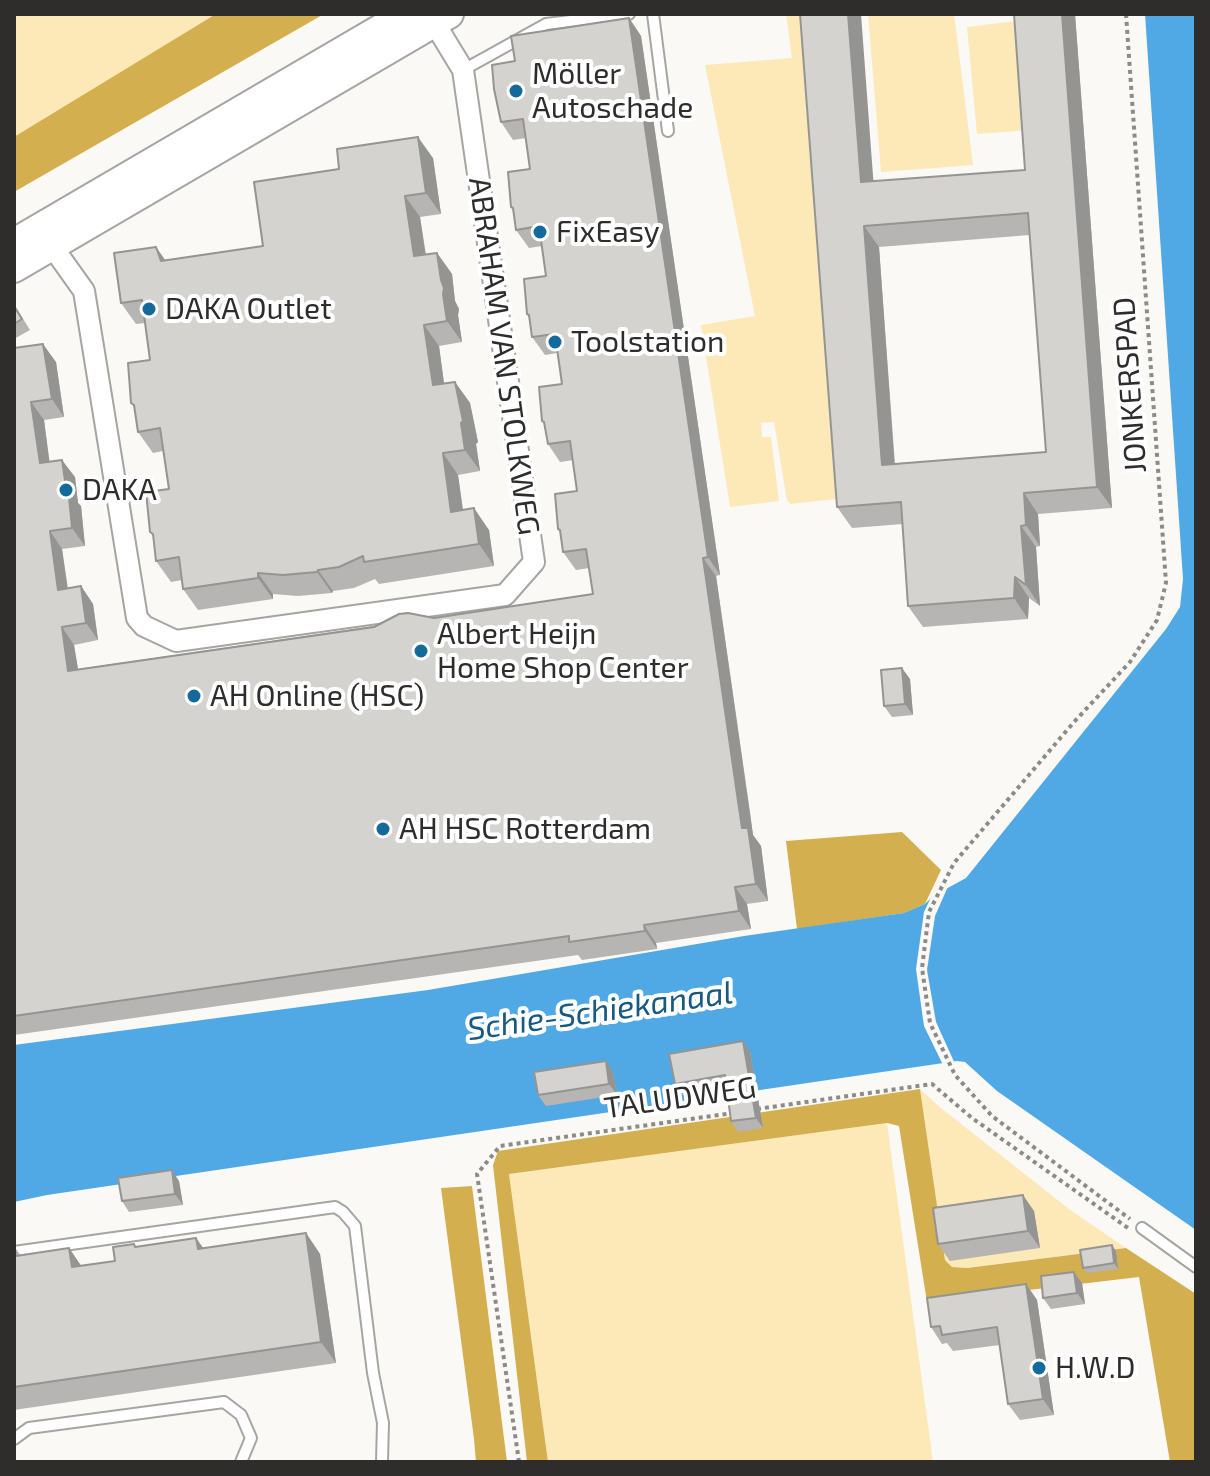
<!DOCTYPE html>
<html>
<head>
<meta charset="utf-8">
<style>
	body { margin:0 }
	#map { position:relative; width:1210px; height:1476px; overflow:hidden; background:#fbf9f6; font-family:"Exo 2",sans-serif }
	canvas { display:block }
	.frame { position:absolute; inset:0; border:16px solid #2e2d2c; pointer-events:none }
</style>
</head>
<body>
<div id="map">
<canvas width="1210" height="1476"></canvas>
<div class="frame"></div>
</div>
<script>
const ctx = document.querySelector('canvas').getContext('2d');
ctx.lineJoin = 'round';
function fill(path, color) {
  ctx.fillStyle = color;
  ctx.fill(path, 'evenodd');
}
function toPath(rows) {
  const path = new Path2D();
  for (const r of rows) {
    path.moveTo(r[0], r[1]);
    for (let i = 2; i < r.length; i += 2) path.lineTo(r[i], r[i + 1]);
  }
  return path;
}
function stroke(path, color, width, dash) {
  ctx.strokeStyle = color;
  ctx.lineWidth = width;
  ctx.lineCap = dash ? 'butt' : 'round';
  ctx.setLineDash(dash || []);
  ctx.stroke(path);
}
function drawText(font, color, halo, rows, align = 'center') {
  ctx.font = font + ' "Exo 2",sans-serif';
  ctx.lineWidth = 8;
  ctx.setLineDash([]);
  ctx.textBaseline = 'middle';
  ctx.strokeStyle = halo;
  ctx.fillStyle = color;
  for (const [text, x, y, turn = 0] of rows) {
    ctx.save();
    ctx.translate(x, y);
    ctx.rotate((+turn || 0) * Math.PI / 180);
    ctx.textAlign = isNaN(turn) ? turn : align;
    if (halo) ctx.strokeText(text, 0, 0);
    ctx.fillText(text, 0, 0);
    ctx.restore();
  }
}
fill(toPath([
	[14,14,265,14,14,161],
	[786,14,801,14,836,499,791,504,787,501,774,422,761,423,762,437,771,437,779,501,730,507,701,325,755,316,705,65,792,58],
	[868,14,954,14,973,165,881,172],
	[1024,20,1030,130,977,134,967,27],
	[920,1089,941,1108,1069,1209,1126,1248,967,1268,952,1267,945,1260],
	[887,1123,933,1462,548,1462,509,1174]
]), '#fde9b7');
fill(toPath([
	[216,14,324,14,14,192,14,137],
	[902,832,941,870,925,904,904,913,797,929,786,841],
	[920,1089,945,1260,952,1267,967,1268,1126,1248,1196,1294,1196,1462,1170,1462,1139,1277,927,1302,899,1126,887,1123,509,1174,548,1462,527,1462,493,1165,498,1151],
	[472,1186,507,1462,476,1462,474,1439,441,1188]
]), '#d3af4f');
fill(toPath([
	[1145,14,1196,14,1196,1230,997,1091,965,1062,957,1061,47,1195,14,1202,14,1045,428,990,744,936,904,913,925,904,933,896,966,878,1166,629,1180,607,1183,579]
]), '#50a9e4');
fill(toPath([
	[950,882,935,916,927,970,936,1022,956,1066,944,1067,924,1026,916,969,924,912,934,891]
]), '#fbf9f6');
const lane = toPath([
	[653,14,668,131],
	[463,70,546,24,629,14],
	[1142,1228,1196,1267],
	[14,1252,335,1207,343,1212,355,1226,373,1373,383,1423,382,1462],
	[14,1439,29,1428,224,1402,241,1415,251,1438,241,1462]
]);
const street = toPath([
	[44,235,84,291,137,618,144,626,176,641,505,595,534,562,463,70,429,14]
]);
const secondary = toPath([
	[14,243,406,14],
	[14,268,449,14]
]);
stroke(lane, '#a6a5a2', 14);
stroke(street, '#a6a5a2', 24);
stroke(secondary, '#a6a5a2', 32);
stroke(toPath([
	[1126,14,1166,583,1157,620,1130,662,1074,722,954,863,929,912,922,968,930,1023,955,1075,992,1116,1130,1219],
	[757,1109,932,1084,972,1118,1128,1228],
	[519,1462,477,1174,500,1146,733,1113]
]), '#8c8b89', 4, [4, 4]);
stroke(lane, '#fff', 10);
stroke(street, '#fff', 20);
stroke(secondary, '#fff', 28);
fill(toPath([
	[800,14,874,181,1025,170,1014,14,1075,14,1112,508,1038,514,1040,546,1036,547,1040,606,1029,598,1028,619,923,627,908,606,903,524,852,528,837,507],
	[1030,235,1046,452,895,464,879,247],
	[629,18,641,36,720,575,716,576,750,812,753,835,761,846,768,901,747,904,751,929,656,943,657,949,582,960,578,955,14,1035,14,348,56,362,64,417,44,420,49,461,75,477,78,503,81,506,85,546,62,549,68,588,81,586,93,604,98,640,74,645,78,669,593,594,589,568,576,570,563,552,560,532,558,529,577,491,573,460,560,462,548,444,545,424,542,421,562,384,557,353,545,355,532,337,529,317,527,314,546,276,542,246,529,248,516,230,513,210,511,207,530,169,526,138,513,140,501,122,515,61],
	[433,158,441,214,420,217,426,255,437,253,452,274,455,301,459,309,458,315,462,342,439,346,444,383,455,382,470,403,478,442,476,444,480,471,458,475,463,510,489,530,494,566,379,584,375,579,354,588,333,591,332,593,298,596,273,594,273,599,198,610,183,589,182,580,171,582,156,561,153,536,150,532,169,489,163,451,153,453,138,432,134,407,131,403,150,360,145,323,136,324,121,303,156,247,165,260,263,246],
	[14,304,30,330,14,339],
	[910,679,913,715,892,717,884,706],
	[750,1051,763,1128,738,1132,731,1121,727,1086,682,1094,675,1084],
	[613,1072,617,1095,546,1106,538,1095],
	[179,1181,183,1205,129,1212,122,1201],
	[1034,1211,1040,1248,950,1261,938,1244],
	[306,1233,320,1254,336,1363,14,1410,14,1246,21,1256,69,1248,81,1266,115,1261,136,1247,196,1238,203,1248],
	[1116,1251,1118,1269,1087,1273,1083,1268],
	[1074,1272,1082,1283,1085,1304,1051,1309,1043,1298],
	[1026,1284,1037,1300,1054,1415,1020,1420,1008,1404,1000,1345,953,1351,947,1343,942,1344,931,1327]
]), '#b6b5b3');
fill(toPath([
	[848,14,861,14,875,203,861,182],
	[1062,14,1075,14,1112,508,1097,487],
	[629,18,641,36,720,575,708,557],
	[418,137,433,158,441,214,426,193],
	[405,196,420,217,429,278,414,256],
	[864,226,879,247,896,485,882,465],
	[156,247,171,269,161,261],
	[437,253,452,274,455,301,459,309,458,315,462,342,447,321],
	[424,325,439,346,447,406,433,385],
	[43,344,56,362,64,417,52,399],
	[455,382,470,403,478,442,476,444,480,471,465,450],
	[31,402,44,420,52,480,40,463],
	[443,453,458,475,466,533,451,512],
	[62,460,75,477,78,503,81,506,85,546,72,528],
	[1024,493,1038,514,1040,546,1026,525],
	[474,508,489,530,494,566,479,544],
	[1021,526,1036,547,1040,606,1026,585],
	[50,531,62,549,70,607,58,590],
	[703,558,716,576,753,835,761,846,768,901,756,884,742,828],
	[318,570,333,591,332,593,317,572],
	[258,573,273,594,273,599,258,578],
	[1015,577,1029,598,1028,619,1014,598],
	[81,586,93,604,98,640,86,623],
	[62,627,74,645,81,688,68,671],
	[902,668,910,679,913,715,905,704],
	[735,887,747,904,751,929,739,911],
	[644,925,656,943,657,949,645,931],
	[743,1041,750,1051,763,1128,756,1118],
	[606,1061,613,1072,617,1095,609,1084],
	[172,1170,179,1181,183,1205,175,1194],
	[1023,1195,1034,1211,1040,1248,1028,1231],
	[306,1233,320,1254,336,1363,321,1342],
	[196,1238,211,1259,198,1249],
	[1112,1245,1116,1251,1118,1269,1114,1263],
	[69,1248,84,1270,72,1267],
	[1074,1272,1082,1283,1085,1304,1077,1293],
	[1026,1284,1037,1300,1054,1415,1043,1399]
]), '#949492');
const building = toPath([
	[800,14,848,14,861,182,1025,170,1014,14,1062,14,1097,487,1024,493,1026,525,1021,526,1026,585,1015,577,1014,598,908,606,901,502,837,507,800,14],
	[1028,213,1046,452,882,465,864,226,1028,213],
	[629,18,708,557,703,558,737,794,742,828,748,828,756,884,735,887,739,911,644,925,645,931,569,942,569,936,14,1016,14,348,43,344,52,399,31,402,40,463,62,460,66,487,68,488,72,528,50,531,58,590,81,586,86,623,62,627,68,671,374,627,399,614,408,613,434,618,593,594,586,549,563,552,560,530,558,529,555,494,577,491,570,441,548,444,544,422,542,421,539,387,562,384,555,334,532,337,529,315,527,314,524,279,546,276,539,226,516,230,513,208,511,207,508,172,530,169,523,119,501,122,494,89,492,65,515,61,511,36,629,18],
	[418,137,426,193,405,196,414,256,437,253,441,280,444,288,443,294,447,321,424,325,433,385,455,382,463,421,461,423,465,450,443,453,451,512,474,508,479,544,364,562,363,556,339,567,318,570,317,572,283,575,258,573,258,578,183,589,179,557,156,561,153,534,150,532,146,492,169,489,160,428,138,432,134,405,131,403,128,363,150,360,142,300,121,303,114,253,156,247,161,261,263,246,254,182,339,169,337,149,418,137],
	[14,306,22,319,14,324,14,306],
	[902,668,905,704,884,706,881,670,902,668],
	[743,1041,756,1118,731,1121,725,1075,675,1084,669,1054,743,1041],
	[606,1061,609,1084,538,1095,534,1072,606,1061],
	[172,1170,175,1194,122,1201,118,1178,172,1170],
	[1023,1195,1028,1231,938,1244,933,1208,1023,1195],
	[306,1233,321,1342,14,1387,14,1246,16,1256,69,1248,72,1267,115,1261,113,1247,134,1244,135,1247,196,1238,198,1249,306,1233],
	[1112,1245,1114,1263,1083,1268,1080,1250,1112,1245],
	[1074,1272,1077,1293,1043,1298,1041,1276,1074,1272],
	[1026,1284,1043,1399,1008,1404,997,1327,942,1335,940,1326,931,1327,927,1298,1026,1284]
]);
fill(building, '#d4d3d0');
stroke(building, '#949492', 2);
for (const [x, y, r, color] of [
	[516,91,8,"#146a9a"],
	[540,232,8,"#146a9a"],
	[149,309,8,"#146a9a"],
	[555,342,8,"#146a9a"],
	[66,490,8,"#146a9a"],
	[421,651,8,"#146a9a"],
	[194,696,8,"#146a9a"],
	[383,829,8,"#146a9a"],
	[1039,1368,8,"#146a9a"]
]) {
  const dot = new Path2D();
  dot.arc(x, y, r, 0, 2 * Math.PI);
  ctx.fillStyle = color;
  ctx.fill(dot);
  stroke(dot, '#fff', 3);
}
drawText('30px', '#2e2d2c', '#fff', [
	["Möller",532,74],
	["Autoschade",532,108],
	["FixEasy",556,232],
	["DAKA Outlet",165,309],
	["Toolstation",571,342],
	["DAKA",82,490],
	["Albert Heijn",437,634],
	["Home Shop Center",437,668],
	["AH Online (HSC)",210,696],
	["AH HSC Rotterdam",399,829],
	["H.W.D",1055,1368]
], 'left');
drawText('30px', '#2e2d2c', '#fff', [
	["ABRAHAM VAN STOLKWEG",504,356,82],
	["JONKERSPAD",1130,385,-94],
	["TALUDWEG",680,1098,-8]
]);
drawText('italic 32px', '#175980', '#fff', [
	["Schie-Schiekanaal",600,1011,-8]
]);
</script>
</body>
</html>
